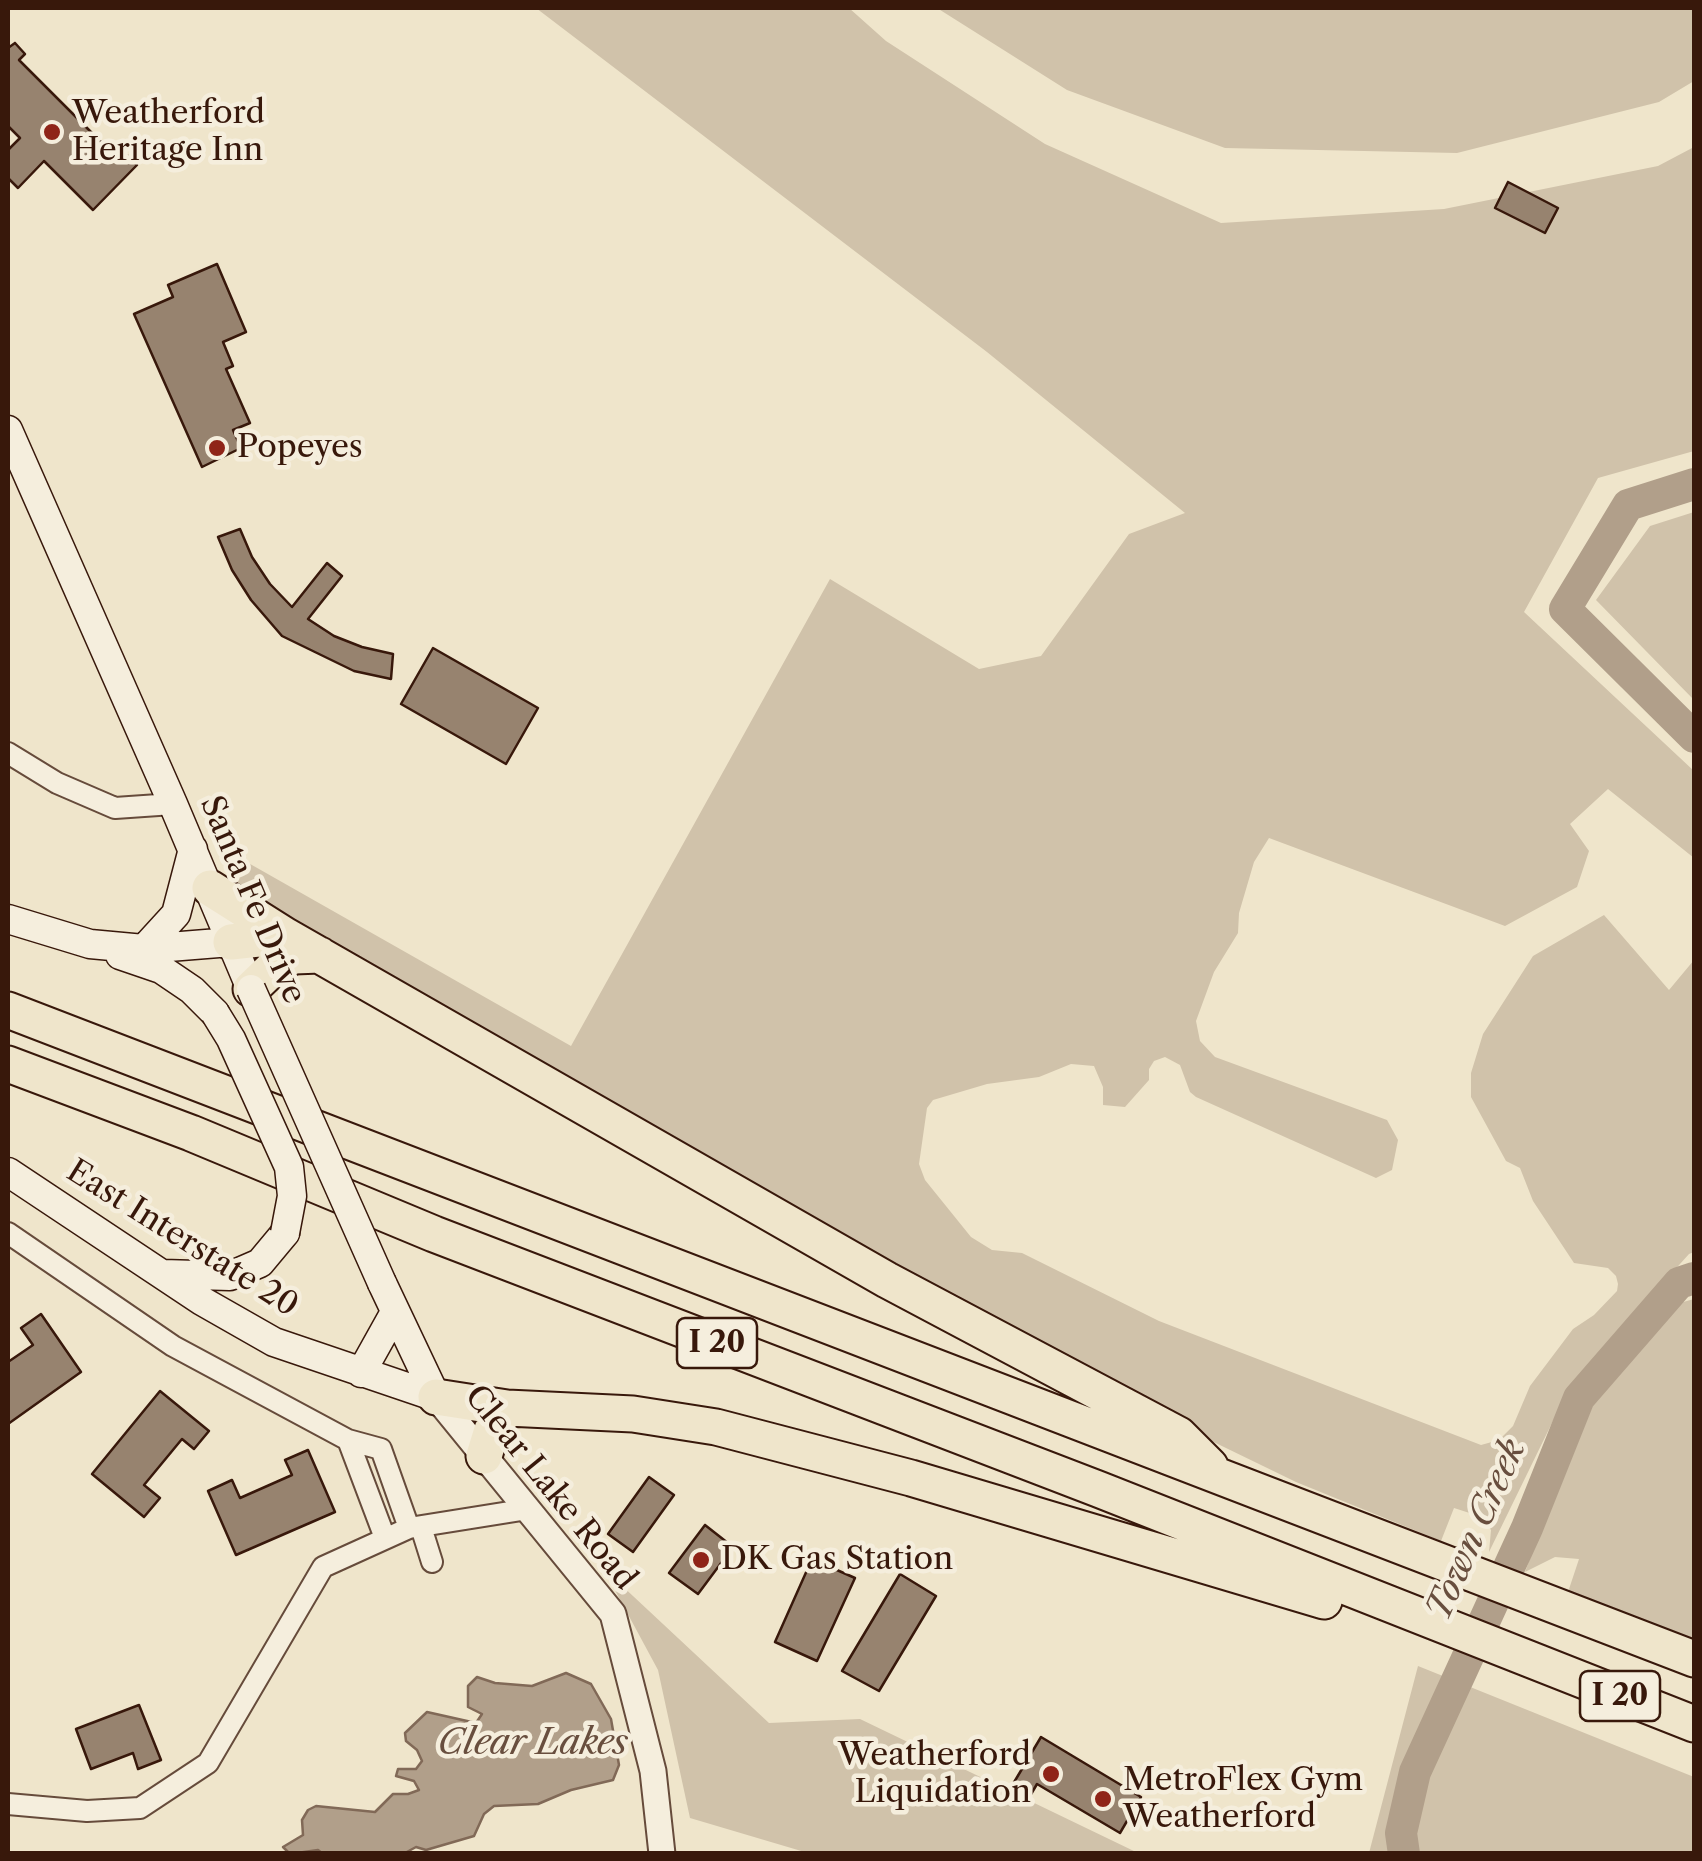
<!DOCTYPE html>
<html>
<head>
<meta charset="utf-8">
<style>
	body { margin:0 }
	#map { position:relative; width:1702px; height:1861px; overflow:hidden; background:#efe5cb; font-family:"Libre Caslon Text",serif }
	canvas { display:block }
	.frame { position:absolute; inset:0; border:10px solid #38180b; pointer-events:none }
</style>
</head>
<body>
<div id="map">
<canvas width="1702" height="1861"></canvas>
<div class="frame"></div>
</div>
<script>
const ctx = document.querySelector('canvas').getContext('2d');
ctx.lineJoin = 'round';
function fill(path, color) {
  ctx.fillStyle = color;
  ctx.fill(path, 'evenodd');
}
function toPath(rows) {
  const path = new Path2D();
  for (const r of rows) {
    path.moveTo(r[0], r[1]);
    for (let i = 2; i < r.length; i += 2) path.lineTo(r[i], r[i + 1]);
  }
  return path;
}
function stroke(path, color, width, dash) {
  ctx.strokeStyle = color;
  ctx.lineWidth = width;
  ctx.lineCap = dash ? 'butt' : 'round';
  ctx.setLineDash(dash || []);
  ctx.stroke(path);
}
function drawText(font, color, halo, rows, align = 'center') {
  ctx.font = font + ' "Libre Caslon Text",serif';
  ctx.lineWidth = 9;
  ctx.setLineDash([]);
  ctx.textBaseline = 'middle';
  ctx.strokeStyle = halo;
  ctx.fillStyle = color;
  for (const [text, x, y, turn = 0] of rows) {
    ctx.save();
    ctx.translate(x, y);
    ctx.rotate((+turn || 0) * Math.PI / 180);
    ctx.textAlign = isNaN(turn) ? turn : align;
    if (halo) ctx.strokeText(text, 0, 0);
    ctx.fillText(text, 0, 0);
    ctx.restore();
  }
}
fill(toPath([
	[536,8,849,8,886,41,1045,144,1221,223,1444,209,1658,166,1694,147,1694,451,1598,478,1524,612,1694,771,1694,858,1608,789,1570,824,1589,851,1577,887,1505,926,1269,838,1254,862,1239,913,1238,933,1214,972,1196,1021,1200,1041,1215,1057,1387,1120,1398,1140,1392,1170,1376,1178,1196,1097,1190,1092,1180,1065,1165,1057,1154,1061,1149,1069,1149,1080,1125,1107,1103,1105,1103,1087,1094,1066,1071,1064,1039,1077,987,1084,933,1100,927,1108,919,1164,925,1180,971,1237,992,1250,1022,1253,1159,1321,1481,1445,1499,1440,1513,1426,1530,1386,1573,1329,1594,1315,1617,1291,1618,1284,1616,1276,1608,1268,1574,1263,1533,1201,1520,1168,1506,1161,1471,1097,1471,1073,1483,1034,1533,956,1604,915,1669,990,1694,960,1694,1252,1689,1254,1570,1386,1489,1552,1491,1530,1482,1517,1454,1508,1441,1541,1296,1482,1191,1431,759,1193,260,905,234,885,223,863,229,852,571,1046,830,579,979,669,1041,656,1129,534,1185,513,987,352],
	[937,8,1694,8,1694,81,1659,102,1457,153,1225,148,1067,90],
	[1694,512,1694,700,1596,600,1650,526],
	[1694,1299,1694,1639,1568,1592,1579,1559,1555,1557,1525,1572,1588,1403,1676,1304],
	[603,1568,769,1723,860,1719,1138,1853,808,1853,690,1818,658,1670],
	[1418,1666,1694,1777,1694,1853,1369,1853]
]), '#d0c2aa');
const water = toPath([
	[566,1673,591,1684,611,1719,619,1765,613,1780,571,1790,538,1804,494,1806,484,1814,474,1836,426,1850,416,1847,405,1853,323,1854,318,1850,290,1854,283,1847,303,1835,302,1820,308,1810,316,1806,375,1812,393,1794,408,1794,419,1790,414,1781,396,1776,398,1769,416,1769,422,1761,417,1750,406,1741,405,1733,427,1712,476,1723,482,1714,468,1707,468,1686,477,1677,495,1683,532,1686,566,1673]
]);
fill(water, '#b19f8a');
stroke(water, '#816957', 2.5);
stroke(toPath([
	[1694,484,1628,505,1565,609,1694,737],
	[1404,1854,1401,1833,1415,1772,1527,1528,1579,1398,1679,1283,1694,1278]
]), '#b19f8a', 32);
const building = toPath([
	[15,43,25,54,19,60,121,162,128,156,137,165,93,210,44,161,18,188,8,178,8,150,20,138,8,126,8,48,15,43],
	[1508,182,1558,208,1545,233,1495,208,1508,182],
	[217,264,246,332,223,342,233,366,226,369,250,423,233,430,241,448,202,467,134,314,173,297,168,285,217,264],
	[240,529,252,557,270,584,292,607,327,563,342,576,308,619,334,636,362,647,393,654,391,679,354,671,282,636,251,600,232,570,218,537,240,529],
	[433,648,538,708,506,764,401,704,433,648],
	[41,1314,81,1372,8,1424,8,1362,33,1345,21,1328,41,1314],
	[160,1391,209,1431,194,1449,182,1439,144,1485,160,1498,144,1517,92,1474,160,1391],
	[308,1450,335,1512,236,1555,208,1491,232,1480,240,1498,292,1475,285,1460,308,1450],
	[649,1477,674,1495,633,1552,608,1534,649,1477],
	[705,1525,733,1547,698,1594,669,1573,705,1525],
	[812,1559,855,1578,817,1661,775,1642,812,1559],
	[900,1574,936,1596,879,1691,842,1671,900,1574],
	[139,1705,161,1760,138,1769,133,1753,91,1769,76,1729,139,1705],
	[1041,1737,1141,1797,1120,1833,1037,1784,1030,1796,1013,1784,1041,1737]
]);
fill(building, '#97836f');
stroke(building, '#38180b', 2.5);
const minor = toPath([
	[8,753,57,783,115,808,173,804],
	[8,1233,173,1346,348,1440,381,1449,409,1528],
	[348,1440,385,1538],
	[421,1527,432,1562],
	[8,1804,87,1811,140,1808,208,1763,323,1567,409,1528,528,1509]
]);
const tertiary = toPath([
	[436,1397,613,1614,653,1771,662,1854]
]);
const secondary = toPath([
	[8,430,173,804,251,989],
	[8,919,90,944,144,949,231,942],
	[144,949,176,914,193,849],
	[120,955,161,969,192,990,215,1013],
	[8,1172,202,1301,274,1342,436,1397],
	[163,1274,230,1276,260,1263,285,1233],
	[382,1283,436,1397],
	[361,1373,395,1312]
]);
const motorway = toPath([
	[210,888,286,936,887,1280,1179,1435,1210,1466],
	[231,942,286,936],
	[251,989,277,964,294,956,320,955],
	[8,1010,1694,1659],
	[8,1064,191,1133,434,1234,1098,1489,1694,1724],
	[436,1397,507,1408,633,1414,716,1427,911,1478,1324,1601],
	[484,1456,492,1430,507,1408]
]);
stroke(minor, '#664b3b', 24);
stroke(tertiary, '#664b3b', 29);
stroke(secondary, '#38180b', 31);
stroke(motorway, '#38180b', 39);
stroke(minor, '#f5eedd', 20);
stroke(tertiary, '#f5eedd', 25);
stroke(secondary, '#f5eedd', 28);
stroke(motorway, '#efe5cb', 35);
const secondaryBridge = toPath([
	[251,989,382,1283],
	[215,1013,231,1039,289,1167,292,1196,285,1233]
]);
stroke(secondaryBridge, '#38180b', 31, []);
stroke(secondaryBridge, '#f5eedd', 28);
for (const [x, y, r, color] of [
	[52,132,10,"#8f2418"],
	[217,448,10,"#8f2418"],
	[701,1560,10,"#8f2418"],
	[1051,1774,10,"#8f2418"],
	[1103,1799,10,"#8f2418"]
]) {
  const dot = new Path2D();
  dot.arc(x, y, r, 0, 2 * Math.PI);
  ctx.fillStyle = color;
  ctx.fill(dot);
  stroke(dot, '#f5eedd', 4);
}
for (const [x, y, w] of [
	[717,1343,80],
	[1620,1696,80]
]) {
  const box = new Path2D();
  box.roundRect(x - w / 2, y - 25, w, 50, 8);
  ctx.fillStyle = '#f5eedd';
  ctx.fill(box);
  stroke(box, '#38180b', 2.5);
}
drawText('bold 30px', '#38180b', null, [
	["I 20",717,1343],
	["I 20",1620,1696]
]);
drawText('32px', '#38180b', '#f5eedd', [
	["Weatherford",72,114],
	["Heritage Inn",72,151],
	["Popeyes",237,448],
	["DK Gas Station",721,1560],
	["Weatherford",1031,1756,"right"],
	["Liquidation",1031,1793,"right"],
	["MetroFlex Gym",1123,1781],
	["Weatherford",1123,1818]
], 'left');
drawText('32px', '#38180b', '#f5eedd', [
	["Santa Fe Drive",252,900,67],
	["East Interstate 20",182,1239,32],
	["Clear Lake Road",550,1488,51]
]);
drawText('italic 35px', '#684e3e', '#f5eedd', [
	["Town Creek",1477,1530,-66],
	["Clear Lakes",533,1744]
]);
</script>
</body>
</html>
